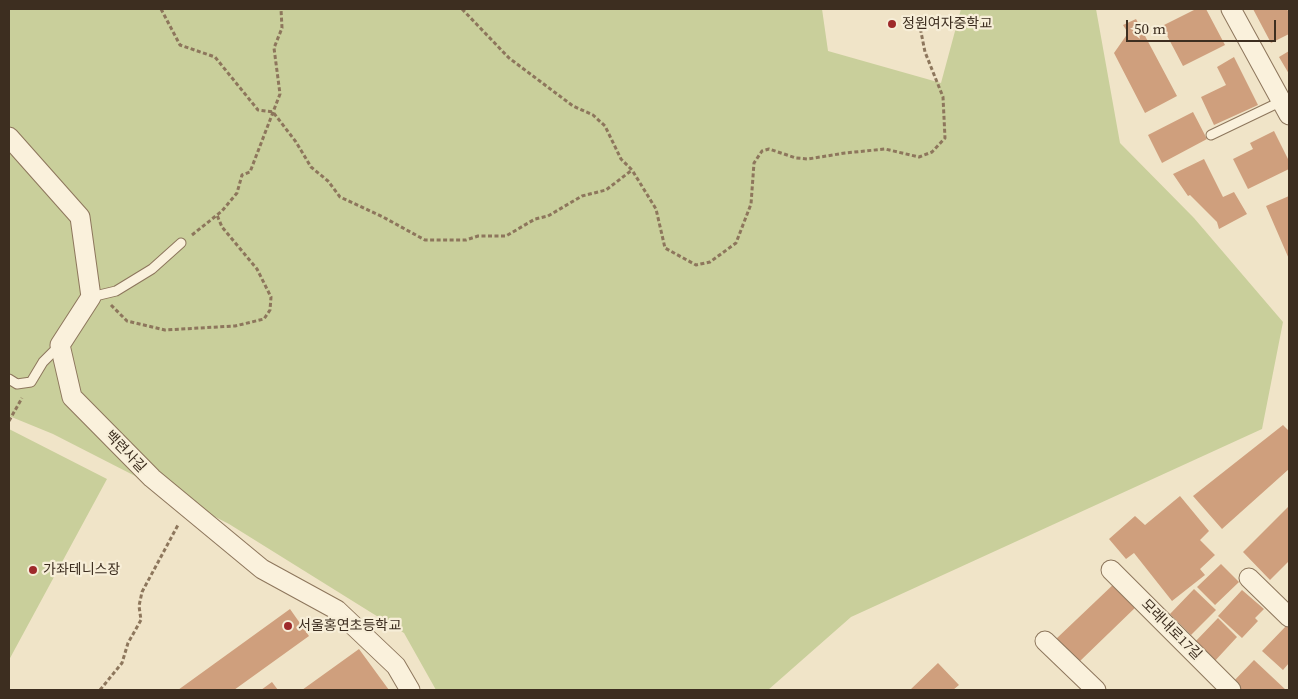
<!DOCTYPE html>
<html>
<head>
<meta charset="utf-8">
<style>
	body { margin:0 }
	#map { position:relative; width:1298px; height:699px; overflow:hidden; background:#f0e4c8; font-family:"Source Serif 4",serif }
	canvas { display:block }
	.frame { position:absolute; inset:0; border:10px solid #3d2e20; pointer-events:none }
	.scale { position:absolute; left:1126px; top:20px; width:150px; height:22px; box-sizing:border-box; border:2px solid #3d2e20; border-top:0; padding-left:6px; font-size:15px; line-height:18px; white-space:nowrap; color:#3d2e20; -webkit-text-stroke:4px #f7eed8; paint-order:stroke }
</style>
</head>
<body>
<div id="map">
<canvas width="1298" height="699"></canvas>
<div class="frame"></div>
<div class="scale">50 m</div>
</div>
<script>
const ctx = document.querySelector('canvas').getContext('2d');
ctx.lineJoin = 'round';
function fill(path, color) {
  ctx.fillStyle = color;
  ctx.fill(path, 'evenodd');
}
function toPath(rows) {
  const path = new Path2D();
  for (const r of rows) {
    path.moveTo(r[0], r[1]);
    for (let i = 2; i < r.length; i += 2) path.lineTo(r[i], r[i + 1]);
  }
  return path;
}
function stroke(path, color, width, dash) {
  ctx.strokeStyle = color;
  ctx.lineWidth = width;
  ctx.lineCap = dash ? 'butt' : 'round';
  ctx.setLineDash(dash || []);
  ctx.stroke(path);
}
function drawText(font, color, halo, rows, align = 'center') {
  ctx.font = font + ' "Source Serif 4","Noto Sans KR",serif';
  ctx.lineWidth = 4.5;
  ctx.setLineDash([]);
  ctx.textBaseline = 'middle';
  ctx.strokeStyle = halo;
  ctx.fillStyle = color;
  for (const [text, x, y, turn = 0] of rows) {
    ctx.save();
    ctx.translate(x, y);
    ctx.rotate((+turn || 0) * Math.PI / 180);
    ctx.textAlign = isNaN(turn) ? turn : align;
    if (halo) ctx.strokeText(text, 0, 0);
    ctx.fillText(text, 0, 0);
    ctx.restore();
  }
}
fill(toPath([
	[9,9,822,9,828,51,941,83,961,9,1096,9,1120,143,1194,218,1283,322,1262,429,851,617,768,690,436,690,404,633,229,524,53,434,9,416],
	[9,429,107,479,9,660]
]), '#c9cf9b');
fill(toPath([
	[1196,9,1206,9,1225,45,1183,66,1162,26],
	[1253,9,1287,9,1289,13,1289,34,1271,43],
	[1136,19,1177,96,1145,113,1114,53,1128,33,1123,25],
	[1289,51,1289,74,1279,57],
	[1234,57,1258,105,1214,125,1201,97,1226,85,1217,67],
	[1193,112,1207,139,1162,163,1148,135],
	[1274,131,1289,161,1289,169,1248,189,1233,159,1253,149,1250,143],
	[1204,159,1223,197,1234,192,1247,214,1219,229,1217,222,1190,195,1188,196,1173,174],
	[1289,196,1289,259,1266,206],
	[1283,425,1289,431,1289,469,1222,529,1193,496],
	[1180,496,1209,531,1200,540,1215,555,1200,569,1205,575,1172,601,1134,553,1126,559,1109,539,1135,516,1145,525],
	[1289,506,1289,561,1270,580,1243,552],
	[1221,564,1239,582,1215,605,1197,587],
	[1117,581,1139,604,1079,662,1056,639],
	[1194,589,1216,610,1191,635,1170,614],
	[1242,590,1264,609,1255,618,1258,621,1242,638,1218,616],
	[290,609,309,636,234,690,178,690],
	[1218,618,1237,637,1213,663,1193,644],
	[1287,625,1289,627,1289,663,1283,670,1262,651],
	[359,649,389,690,302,690],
	[1254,660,1286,690,1236,690,1230,685],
	[938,663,959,685,953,690,910,690],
	[272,682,278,690,261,690]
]), '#cf9f7d');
const lane = toPath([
	[1211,135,1282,101],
	[91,297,116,291,152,269,181,243],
	[9,379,17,384,31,382,43,362,60,345]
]);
const street = toPath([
	[1231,9,1289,115],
	[9,137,80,217,91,297,60,345,72,397,152,478,262,569,337,610,396,666,410,690],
	[1111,570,1231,690],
	[1249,578,1289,617],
	[1045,641,1096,690]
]);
stroke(lane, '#8d765c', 11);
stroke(street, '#8d765c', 21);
stroke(toPath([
	[161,9,180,45,215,57,258,110,273,112,296,142,311,167,328,181,340,197,383,217,425,240,466,240,478,236,506,236,535,219,548,216,582,196,606,190,632,170],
	[462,9,509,58,573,106,593,115,605,126,621,159,632,170,656,209,665,248,696,265,710,262,736,243,751,204,754,163,762,151,769,149,796,158,808,159,845,153,885,149,919,157,932,152,945,138,943,97,925,52,920,27],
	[192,235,222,211,237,193,242,175,250,172,280,94,274,48,282,28,281,9],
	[111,305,127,321,165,330,235,326,264,319,270,310,271,297,257,269,222,227,217,215],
	[9,421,22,398],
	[100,690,122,663,128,643,141,620,139,606,142,592,178,525]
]), '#8d765c', 3, [4, 2.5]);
stroke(lane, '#faf1dc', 9);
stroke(street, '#faf1dc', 19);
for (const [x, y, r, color] of [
	[892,24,5,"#9e2a2b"],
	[33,570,5,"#9e2a2b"],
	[288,626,5,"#9e2a2b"]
]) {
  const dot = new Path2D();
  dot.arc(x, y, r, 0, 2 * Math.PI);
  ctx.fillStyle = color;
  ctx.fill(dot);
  stroke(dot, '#f7eed8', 2);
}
drawText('14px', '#3d2e20', '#f7eed8', [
	["정원여자중학교",902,24],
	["가좌테니스장",43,570],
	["서울홍연초등학교",298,626]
], 'left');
drawText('14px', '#3d2e20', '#f7eed8', [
	["백련사길",125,452,46],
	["모래내로17길",1171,630,45]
]);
</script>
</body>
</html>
